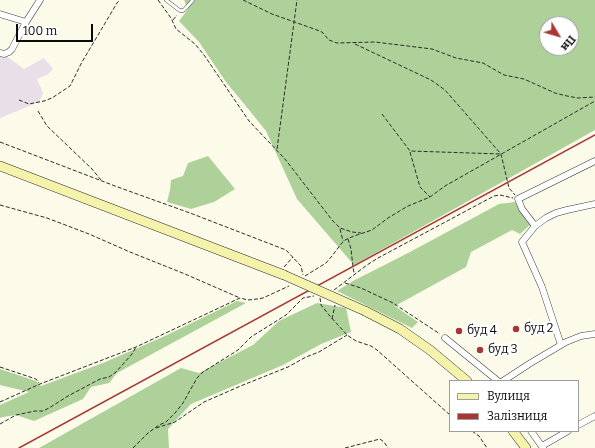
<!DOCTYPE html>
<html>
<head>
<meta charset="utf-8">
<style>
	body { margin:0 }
	#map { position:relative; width:595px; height:448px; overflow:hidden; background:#fcfae9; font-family:Bitter,serif }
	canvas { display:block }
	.legend { position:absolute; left:449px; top:380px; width:130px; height:52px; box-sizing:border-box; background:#fff; border:1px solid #9d9d9d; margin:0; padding:5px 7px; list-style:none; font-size:12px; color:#0a0a0a }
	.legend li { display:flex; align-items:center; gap:8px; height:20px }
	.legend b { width:20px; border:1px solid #9d9d9d }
	.north { position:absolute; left:539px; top:16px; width:40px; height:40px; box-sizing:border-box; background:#fff; border:1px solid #9d9d9d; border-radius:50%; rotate:128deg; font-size:11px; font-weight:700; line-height:16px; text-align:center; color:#0a0a0a }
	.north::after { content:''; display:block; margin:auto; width:14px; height:18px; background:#a83734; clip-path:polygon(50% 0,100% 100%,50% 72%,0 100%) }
	.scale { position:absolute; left:16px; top:24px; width:77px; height:18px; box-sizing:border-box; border:2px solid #0a0a0a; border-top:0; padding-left:5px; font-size:12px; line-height:14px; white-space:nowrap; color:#0a0a0a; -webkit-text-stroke:3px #fff; paint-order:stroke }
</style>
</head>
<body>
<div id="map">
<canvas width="595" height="448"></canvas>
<ul class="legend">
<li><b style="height:5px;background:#f5f2ac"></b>Вулиця</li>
<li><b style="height:5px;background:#a83734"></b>Залізниця</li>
</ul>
<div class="north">Пн</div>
<div class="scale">100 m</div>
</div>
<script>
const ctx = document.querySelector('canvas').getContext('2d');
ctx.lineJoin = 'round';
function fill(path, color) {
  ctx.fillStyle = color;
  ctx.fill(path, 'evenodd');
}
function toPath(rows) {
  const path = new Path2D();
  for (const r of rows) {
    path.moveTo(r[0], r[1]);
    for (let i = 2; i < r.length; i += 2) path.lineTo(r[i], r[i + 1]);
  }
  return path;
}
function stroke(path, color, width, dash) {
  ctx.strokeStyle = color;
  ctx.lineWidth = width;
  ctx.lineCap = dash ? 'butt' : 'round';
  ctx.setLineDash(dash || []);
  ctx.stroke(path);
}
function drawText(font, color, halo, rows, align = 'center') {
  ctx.font = font + ' Bitter,serif';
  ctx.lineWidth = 4;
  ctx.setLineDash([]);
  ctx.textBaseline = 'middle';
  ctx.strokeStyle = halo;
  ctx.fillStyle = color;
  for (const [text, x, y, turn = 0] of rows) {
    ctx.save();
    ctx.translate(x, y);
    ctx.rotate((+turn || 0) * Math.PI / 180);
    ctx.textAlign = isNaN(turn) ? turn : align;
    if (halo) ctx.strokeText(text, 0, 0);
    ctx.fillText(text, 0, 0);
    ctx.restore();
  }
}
fill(toPath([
	[0,54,5,55,24,69,44,58,53,69,47,75,37,79,43,93,39,102,0,118]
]), '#e8dfe8');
fill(toPath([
	[184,0,595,0,595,130,354,265,297,199,266,131,245,105,226,82,199,42,179,21,188,9],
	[547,24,571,24,571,48,547,48],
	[208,156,235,189,214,202,191,209,167,202,170,190,171,180,183,176,188,163],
	[515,202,530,225,520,234,512,230,471,252,466,267,395,306,418,322,412,328,337,291,353,281,410,252,499,204],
	[237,301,246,303,117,373,109,383,91,387,83,399,34,421,16,415,3,417,0,418,0,405,29,392,0,385,0,369,36,381,41,386,103,363,165,336],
	[317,303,346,308,351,332,321,344,283,365,191,404,168,429,169,448,39,448,181,368,199,373,253,345,279,321]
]), '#aed199');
const lane = toPath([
	[166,0,179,10,182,11,184,10,193,0]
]);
const street = toPath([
	[0,14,26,22],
	[0,53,4,54,9,52,12,49,26,22,40,0],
	[535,226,522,209,518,199,595,161],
	[445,338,498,381],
	[561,345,542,287,522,242,535,226,546,218,556,213,567,210,595,204],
	[503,381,529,364,566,342,581,336,595,334],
	[578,425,595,416],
	[531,431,543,448],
	[542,446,568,431]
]);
const secondary = toPath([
	[0,166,284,275],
	[365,311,400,329,430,350,467,381],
	[513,431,526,448]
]);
stroke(lane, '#3d3d3d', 4);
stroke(street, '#3d3d3d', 7);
stroke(secondary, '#2c2c2c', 10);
stroke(toPath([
	[158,0,171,18,176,29,195,44,204,55,249,121,285,159,332,220,340,228,352,232,361,233],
	[243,0,272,14,317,30,322,32,329,40,337,43,375,42,432,49,456,58,483,63,504,75,524,79,555,93,567,96,578,98,595,97],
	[173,20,177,15],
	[355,44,431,80,445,90,501,154,509,188,515,195],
	[19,100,29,104,44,101,52,98,70,86,82,62,117,3,120,0],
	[38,111,47,126,92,169,101,180],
	[382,114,410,151,501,154],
	[0,142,115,186,190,213,286,250,301,266,303,275],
	[277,149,297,0],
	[410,152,420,187,430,197],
	[0,205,47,218,89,234,130,252,185,274,240,298],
	[340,229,343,241],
	[348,239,351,249,353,267,354,273],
	[284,267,293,257],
	[305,276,326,263,332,256,341,244,345,240,354,236,372,230,388,218,408,206,430,197,445,186,595,101],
	[345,283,361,288,393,303,440,334],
	[334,290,367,265,378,258,494,196,500,195,513,198],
	[320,298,321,305,329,315,347,335,356,341,371,346,377,350,450,415],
	[332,319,335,305],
	[0,367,36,379,39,383],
	[0,402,40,384,136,347,240,298,248,300,257,299,263,298,289,286],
	[0,424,16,415,35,411,43,411,49,408,68,396,100,379,109,377,116,372,132,354,136,347],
	[156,428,175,422,204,402,243,385,288,367,306,357,319,352,347,335],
	[472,431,479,436,487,448],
	[133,448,148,433,159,425,166,422,175,413,183,403,197,378,203,372,238,350,251,337,286,315,303,298,314,296],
	[345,448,376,440,380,439,384,442,388,448]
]), '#2c2c2c', 1, [4, 2]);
stroke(lane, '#fff', 3);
stroke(street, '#fff', 6);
stroke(secondary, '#f5f2ac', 9);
stroke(toPath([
	[19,448,595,135]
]), '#a83734', 1.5);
const secondaryBridge = toPath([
	[284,275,365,311]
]);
stroke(secondaryBridge, '#2c2c2c', 10, []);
stroke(secondaryBridge, '#f5f2ac', 9);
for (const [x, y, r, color] of [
	[516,329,4,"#a83734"],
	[459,331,4,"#a83734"],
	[480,350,4,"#a83734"]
]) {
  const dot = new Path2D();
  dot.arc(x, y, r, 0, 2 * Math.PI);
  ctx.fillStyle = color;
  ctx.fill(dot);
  stroke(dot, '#fff', 1.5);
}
drawText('12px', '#0a0a0a', '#fff', [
	["буд 2",524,329],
	["буд 4",467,331],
	["буд 3",488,350]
], 'left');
</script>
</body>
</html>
